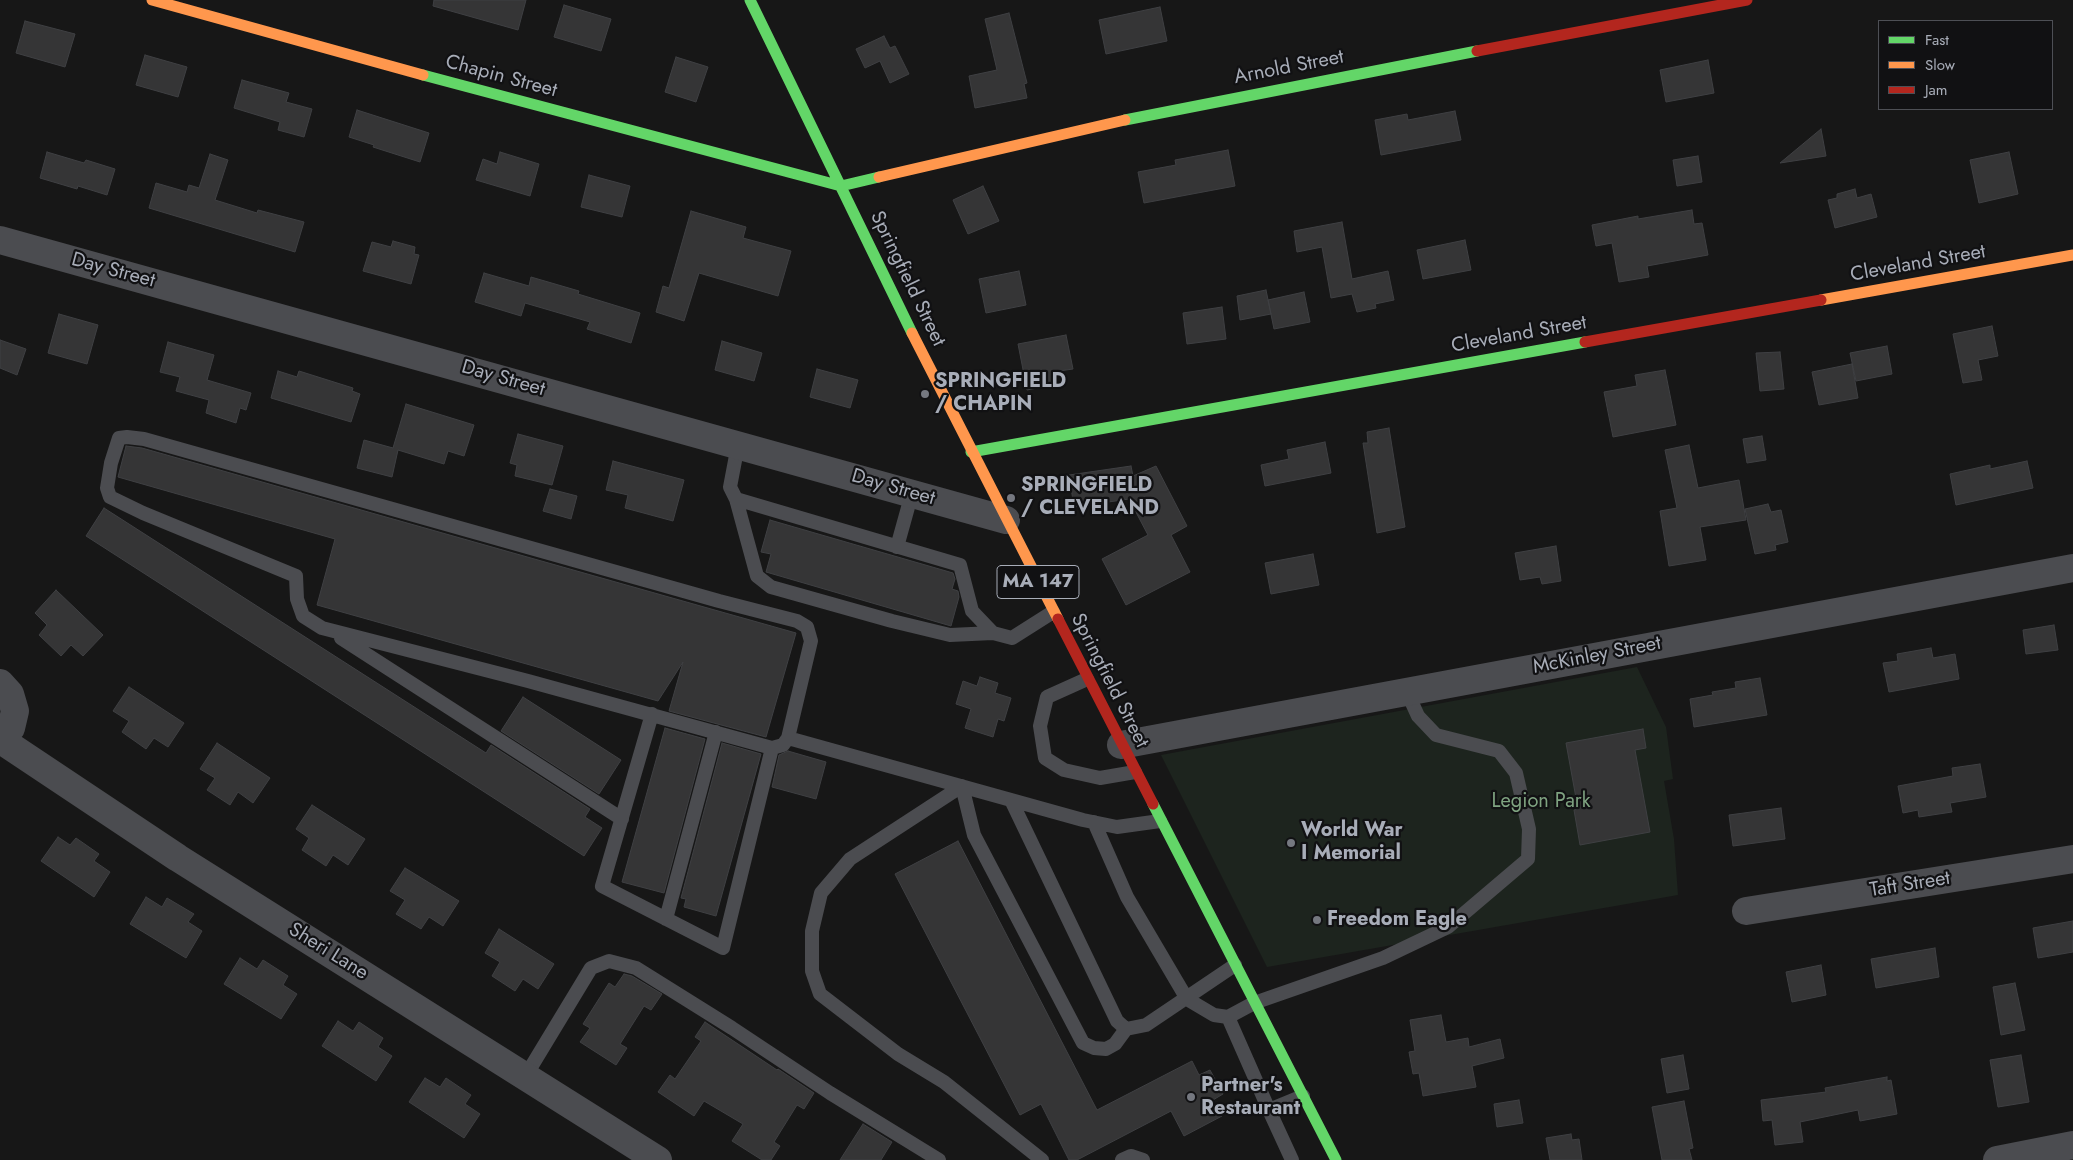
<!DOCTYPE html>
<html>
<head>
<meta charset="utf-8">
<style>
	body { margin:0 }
	#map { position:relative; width:2073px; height:1160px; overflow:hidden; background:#171717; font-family:Jost,sans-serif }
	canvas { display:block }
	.legend { position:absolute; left:1878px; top:20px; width:175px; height:90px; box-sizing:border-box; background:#111113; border:1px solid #4d4f55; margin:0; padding:6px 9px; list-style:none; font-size:15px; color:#a8adb8 }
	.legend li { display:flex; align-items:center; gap:10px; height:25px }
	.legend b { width:25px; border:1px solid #4d4f55 }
</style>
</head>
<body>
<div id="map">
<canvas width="2073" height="1160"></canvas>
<ul class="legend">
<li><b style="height:6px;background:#63d668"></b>Fast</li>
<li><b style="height:6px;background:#ff974d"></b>Slow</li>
<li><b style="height:6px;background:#b3261e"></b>Jam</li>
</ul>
</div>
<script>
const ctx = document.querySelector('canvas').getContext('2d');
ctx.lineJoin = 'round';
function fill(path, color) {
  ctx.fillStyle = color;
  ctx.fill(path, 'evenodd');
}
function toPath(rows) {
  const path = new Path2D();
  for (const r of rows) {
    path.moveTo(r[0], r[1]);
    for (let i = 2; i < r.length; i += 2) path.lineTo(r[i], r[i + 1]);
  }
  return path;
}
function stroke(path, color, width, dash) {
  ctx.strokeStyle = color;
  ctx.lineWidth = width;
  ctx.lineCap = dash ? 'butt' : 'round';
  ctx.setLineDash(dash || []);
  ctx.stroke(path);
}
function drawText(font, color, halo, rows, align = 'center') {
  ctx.font = font + ' Jost,sans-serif';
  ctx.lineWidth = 4.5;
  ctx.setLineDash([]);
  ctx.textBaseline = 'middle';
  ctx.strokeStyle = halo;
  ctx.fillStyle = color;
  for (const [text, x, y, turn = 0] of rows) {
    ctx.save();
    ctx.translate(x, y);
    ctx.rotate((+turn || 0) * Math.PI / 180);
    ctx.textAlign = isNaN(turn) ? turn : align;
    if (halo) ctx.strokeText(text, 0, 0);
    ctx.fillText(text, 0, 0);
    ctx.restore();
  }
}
fill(toPath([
	[1637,667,1666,727,1673,779,1664,781,1674,839,1678,895,1267,967,1161,755]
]), '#1d241e');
const building = toPath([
	[434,0,526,0,518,30,433,6,434,0],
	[564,5,611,19,601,51,554,37,564,5],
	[1160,7,1167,41,1106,54,1099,20,1160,7],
	[1009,13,1027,83,1024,84,1027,98,975,108,969,76,997,70,985,19,1009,13],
	[25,21,75,34,65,67,16,53,25,21],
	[884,36,890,48,895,46,909,74,890,83,880,61,865,68,856,49,884,36],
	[145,55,187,67,178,97,136,85,145,55],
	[676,57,708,67,696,102,665,92,676,57],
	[1708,60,1714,93,1666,102,1660,70,1708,60],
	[242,80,289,93,286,102,312,109,304,137,278,130,280,122,234,108,242,80],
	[357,110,429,133,420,162,373,147,374,145,349,137,357,110],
	[1455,111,1461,140,1381,155,1375,120,1407,114,1408,120,1455,111],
	[1821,129,1826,156,1780,163,1821,129],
	[1228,150,1235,186,1144,203,1138,172,1176,165,1175,160,1228,150],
	[47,152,84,163,86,160,115,169,107,195,78,186,77,189,40,178,47,152],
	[500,152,539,164,530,196,476,180,483,159,497,164,500,152],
	[2009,152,2018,194,1979,203,1970,160,2009,152],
	[210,154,228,160,215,200,257,213,258,210,304,222,295,252,149,208,156,183,187,192,189,185,199,188,210,154],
	[1698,156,1702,182,1677,186,1673,160,1698,156],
	[589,175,630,186,622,217,581,207,589,175],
	[983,186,999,221,968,234,953,200,983,186],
	[1855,189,1857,198,1871,194,1877,217,1835,228,1828,200,1837,198,1837,194,1855,189],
	[1692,210,1694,224,1702,223,1708,255,1647,266,1649,277,1619,282,1612,243,1596,246,1592,225,1638,216,1638,219,1692,210],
	[691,211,746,227,743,238,791,251,778,296,699,273,684,321,656,312,663,286,669,288,691,211],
	[1342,222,1352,279,1388,271,1394,300,1375,304,1376,308,1357,312,1352,294,1331,298,1322,247,1297,252,1294,231,1342,222],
	[1465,240,1471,270,1423,279,1417,250,1465,240],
	[393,241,415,247,414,254,419,255,411,284,363,271,372,242,391,247,393,241],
	[1019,271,1026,305,986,313,979,279,1019,271],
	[484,273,529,286,531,277,579,291,578,294,640,313,631,343,587,329,590,322,525,303,521,316,475,302,484,273],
	[1266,290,1271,314,1240,320,1237,296,1266,290],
	[1304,292,1310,322,1274,329,1268,300,1304,292],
	[1222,307,1226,339,1187,344,1183,313,1222,307],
	[59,314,98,325,87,364,48,353,59,314],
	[1992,326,1998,356,1978,360,1982,380,1963,383,1953,334,1992,326],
	[1066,335,1073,369,1059,371,1060,376,1052,377,1053,385,1027,390,1018,344,1066,335],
	[0,340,26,349,17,375,0,368,0,340],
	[722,341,762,353,754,381,715,370,722,341],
	[168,342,214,355,207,380,251,393,246,410,240,408,236,423,206,413,209,400,176,391,180,377,160,372,168,342],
	[1887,346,1892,374,1856,381,1850,353,1887,346],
	[1780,352,1784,389,1760,391,1756,353,1780,352],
	[1852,364,1858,398,1819,405,1812,372,1852,364],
	[817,369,858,380,850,408,810,397,817,369],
	[1665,370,1676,425,1613,437,1604,392,1637,386,1635,375,1665,370],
	[278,371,297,377,299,371,353,388,352,391,360,394,351,422,271,398,278,371],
	[406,404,474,425,464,456,448,451,444,464,398,450,392,477,357,468,364,440,393,448,406,404],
	[1389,428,1405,527,1377,533,1363,443,1368,443,1367,432,1389,428],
	[518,434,563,446,552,485,515,476,517,465,510,463,518,434],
	[1762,436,1766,460,1747,463,1743,439,1762,436],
	[1325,442,1331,473,1265,486,1261,465,1289,459,1287,450,1325,442],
	[1689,445,1698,488,1739,480,1746,520,1700,527,1706,560,1669,566,1660,511,1677,508,1665,450,1689,445],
	[126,446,142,448,796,633,766,737,669,711,683,662,658,701,317,605,335,539,118,477,126,446],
	[613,461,684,480,673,521,625,508,628,495,606,490,613,461],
	[2027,461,2033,488,1956,505,1950,474,1990,465,1990,469,2027,461],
	[1131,466,1133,476,1156,466,1187,526,1171,535,1190,572,1126,605,1102,559,1148,535,1129,499,1074,507,1069,475,1131,466],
	[550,489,577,496,571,519,543,511,550,489],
	[1768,504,1771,512,1781,510,1788,542,1775,545,1776,550,1755,554,1745,509,1768,504],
	[104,508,486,753,491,745,590,809,585,817,602,828,584,856,86,536,104,508],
	[770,520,953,573,955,579,952,589,958,591,959,597,951,626,766,572,771,554,761,552,770,520],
	[1556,546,1561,581,1542,584,1540,577,1520,580,1515,553,1556,546],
	[1313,554,1319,585,1271,594,1265,563,1313,554],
	[56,590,103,635,83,656,71,645,61,656,39,635,47,625,35,613,56,590],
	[2054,625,2058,650,2026,654,2023,630,2054,625],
	[1931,648,1933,658,1955,654,1959,679,1889,692,1883,663,1898,661,1897,654,1931,648],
	[980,677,998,683,995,693,1011,698,1004,721,998,719,993,737,965,728,971,709,956,704,963,681,977,686,980,677],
	[1760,678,1767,715,1694,727,1690,699,1713,695,1712,692,1736,688,1735,682,1760,678],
	[129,687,184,723,168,747,154,738,146,749,122,732,129,721,113,711,129,687],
	[523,697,621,760,599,794,501,731,523,697],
	[665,728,705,739,664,893,622,882,665,728],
	[1643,729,1646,748,1635,750,1650,832,1580,845,1574,810,1578,809,1566,743,1643,729],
	[217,743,270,778,253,803,238,792,230,805,207,790,215,778,200,769,217,743],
	[722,743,761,754,716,916,684,907,686,899,681,898,722,743],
	[788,751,826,762,816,799,772,787,779,755,788,751],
	[1980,764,1986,797,1950,803,1952,812,1919,817,1918,810,1903,813,1898,786,1953,776,1952,768,1980,764],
	[312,805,365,839,348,865,333,855,326,866,302,850,309,838,296,829,312,805],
	[1781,808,1785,839,1733,846,1729,815,1781,808],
	[58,837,70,845,76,838,99,854,94,861,110,872,94,897,41,861,58,837],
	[958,841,1097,1110,1192,1061,1199,1075,1210,1070,1223,1094,1213,1100,1222,1116,1184,1136,1171,1111,1077,1160,1069,1160,1041,1104,1020,1115,895,874,958,841],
	[405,868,459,901,443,926,429,917,421,929,396,914,405,900,390,891,405,868],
	[146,897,162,907,167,898,194,914,188,922,202,931,186,958,130,924,146,897],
	[2073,921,2073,952,2038,958,2033,928,2073,921],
	[499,929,554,964,538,989,523,979,515,991,492,976,500,962,485,953,499,929],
	[1935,948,1939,977,1876,988,1871,959,1935,948],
	[240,958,257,969,263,960,288,976,283,985,297,994,281,1019,224,984,240,958],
	[1821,965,1826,995,1792,1002,1786,972,1821,965],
	[624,974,632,976,662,994,651,1010,644,1006,620,1044,627,1048,616,1065,580,1042,590,1028,583,1024,609,983,615,987,624,974],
	[2015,983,2025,1030,2001,1035,1993,987,2015,983],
	[1441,1015,1446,1042,1468,1038,1469,1047,1500,1039,1504,1058,1472,1066,1476,1087,1423,1096,1419,1073,1413,1074,1409,1052,1415,1051,1410,1020,1441,1015],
	[338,1021,353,1031,359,1022,383,1038,378,1047,392,1056,376,1081,322,1046,338,1021],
	[705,1022,777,1070,778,1069,814,1093,804,1109,797,1105,774,1142,780,1146,771,1160,762,1160,732,1141,743,1124,704,1101,694,1116,658,1092,670,1075,675,1079,701,1041,695,1037,705,1022],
	[1683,1055,1689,1089,1667,1093,1661,1059,1683,1055],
	[2021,1055,2029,1102,1998,1107,1990,1060,2021,1055],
	[1887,1077,1887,1081,1891,1080,1897,1114,1860,1121,1858,1110,1800,1122,1803,1142,1775,1145,1772,1120,1763,1121,1761,1100,1826,1092,1825,1088,1887,1077],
	[425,1078,440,1087,446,1078,471,1095,465,1104,480,1114,464,1138,409,1102,425,1078],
	[1519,1100,1523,1123,1497,1127,1494,1104,1519,1100],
	[1684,1101,1693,1148,1689,1149,1692,1160,1662,1160,1652,1107,1684,1101],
	[863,1124,892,1142,881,1160,840,1160,863,1124],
	[1571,1134,1572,1140,1579,1139,1582,1160,1550,1160,1546,1138,1571,1134]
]);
fill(building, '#353536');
stroke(building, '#3f4043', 1);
stroke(toPath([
	[127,437,144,439,719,601,797,621,807,627,811,641,788,738,783,745,772,748,528,681,322,628,303,616,297,599,296,576,143,513,110,497,107,488,111,463,119,438,127,437],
	[738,445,730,487,736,499,960,565,972,611,993,633,1012,638,1053,612],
	[736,499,757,576,771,587,892,621,950,635,993,633],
	[897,547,912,493],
	[341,638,622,819],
	[1087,679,1047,697,1040,726,1045,758,1064,770,1100,778,1135,772],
	[652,714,602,886,723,948,772,748],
	[788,738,1083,820,1117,827,1160,821],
	[1011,800,1117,1021,1126,1029],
	[1094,822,1127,897,1187,999,1214,1015,1228,1017,1269,1110,1303,1096],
	[666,919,716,732],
	[1228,1017,1254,1003,1383,958,1448,927,1528,859,1529,829,1516,773,1499,751,1436,735,1418,716,1407,692],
	[525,1077,591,968,609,961,636,968,732,1028,830,1093,939,1160],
	[1269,1110,1292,1160],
	[1042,1160,944,1082,898,1054,820,994,812,971,812,931,821,893,850,859,962,786,974,835,1083,1043,1094,1048,1106,1049,1115,1044,1126,1029,1146,1025,1235,965],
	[1122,1160,1131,1156,1143,1160]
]), '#4b4c50', 14);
stroke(toPath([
	[0,240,1006,520],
	[0,683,10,694,15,711,11,728,0,740],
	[1,740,178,858,658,1160],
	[1121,745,2073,568],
	[1746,911,2073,859],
	[1997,1160,2073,1145]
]), '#4b4c50', 28);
stroke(toPath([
	[750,0,912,333],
	[423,75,841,186,879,177],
	[1125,120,1477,51],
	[971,452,1585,342],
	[1153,804,1336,1160]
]), '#63d668', 11);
stroke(toPath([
	[152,0,423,75],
	[879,177,1125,120],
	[1821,300,2073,255],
	[912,333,1058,619]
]), '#ff974d', 11);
stroke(toPath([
	[1477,51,1747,0],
	[1585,342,1821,300],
	[1058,619,1153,804]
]), '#b3261e', 11);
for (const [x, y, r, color] of [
	[925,394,5,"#757880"],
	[1011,498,5,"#757880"],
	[1291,843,5,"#757880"],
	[1317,920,5,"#757880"],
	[1191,1097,5,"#757880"]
]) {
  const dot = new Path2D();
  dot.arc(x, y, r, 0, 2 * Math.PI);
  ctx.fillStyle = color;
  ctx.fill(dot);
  stroke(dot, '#111113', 2);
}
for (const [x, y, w] of [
	[1038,582,82]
]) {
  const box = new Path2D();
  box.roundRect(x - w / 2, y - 16.5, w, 33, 4);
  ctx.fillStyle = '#111113';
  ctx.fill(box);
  stroke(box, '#a8adb8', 1);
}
drawText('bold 19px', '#a8adb8', null, [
	["MA 147",1038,582]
]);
drawText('20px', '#a8adb8', '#111113', [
	["Arnold Street",1289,68,-11],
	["Chapin Street",501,77,15],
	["Cleveland Street",1918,264,-10],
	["Day Street",113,271,15],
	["Springfield Street",907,279,64],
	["Cleveland Street",1519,335,-10],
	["Day Street",503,379,16],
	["Day Street",893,488,16],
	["McKinley Street",1597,656,-11],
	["Springfield Street",1109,681,63],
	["Taft Street",1910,885,-9],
	["Sheri Lane",328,952,32]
]);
drawText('bold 20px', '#a8adb8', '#111113', [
	["SPRINGFIELD",935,382],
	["/ CHAPIN",935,405],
	["SPRINGFIELD",1021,486],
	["/ CLEVELAND",1021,509],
	["World War",1301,831],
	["I Memorial",1301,854],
	["Freedom Eagle",1327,920],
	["Partner's",1201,1086],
	["Restaurant",1201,1109]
], 'left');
drawText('20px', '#7fa381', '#111113', [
	["Legion Park",1541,802]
]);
</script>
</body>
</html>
